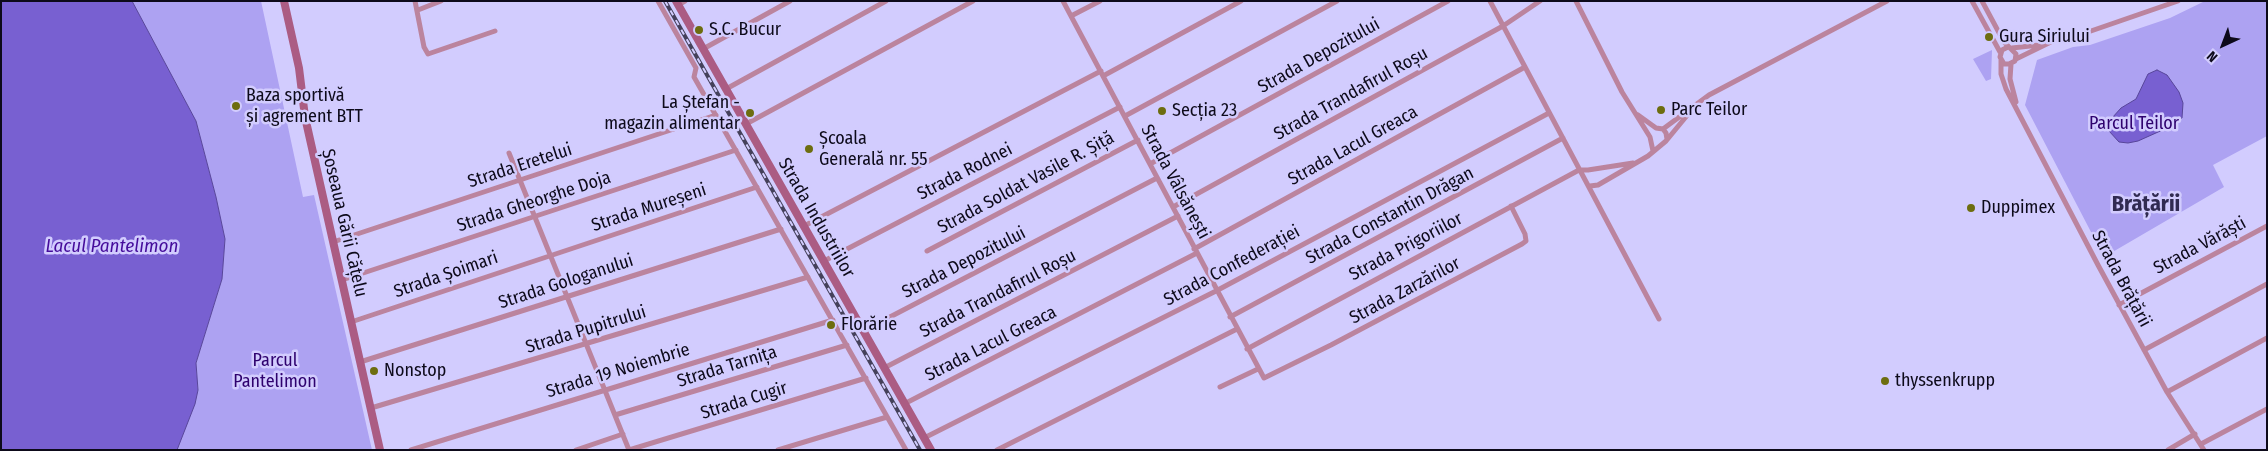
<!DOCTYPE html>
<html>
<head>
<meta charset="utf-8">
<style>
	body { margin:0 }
	#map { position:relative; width:2268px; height:451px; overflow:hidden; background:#d2ccfe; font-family:"Fira Sans Condensed",sans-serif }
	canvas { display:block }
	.frame { position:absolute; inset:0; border:2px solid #0d0a1a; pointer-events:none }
	.north { position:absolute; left:2198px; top:20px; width:50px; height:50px; -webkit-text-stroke:4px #d2ccfe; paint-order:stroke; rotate:223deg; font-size:14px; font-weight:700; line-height:20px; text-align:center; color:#0d0a1a }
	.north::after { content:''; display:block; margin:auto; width:18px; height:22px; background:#0d0a1a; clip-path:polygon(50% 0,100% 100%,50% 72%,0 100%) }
</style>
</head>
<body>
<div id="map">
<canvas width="2268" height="451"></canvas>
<div class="frame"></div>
<div class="north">N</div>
</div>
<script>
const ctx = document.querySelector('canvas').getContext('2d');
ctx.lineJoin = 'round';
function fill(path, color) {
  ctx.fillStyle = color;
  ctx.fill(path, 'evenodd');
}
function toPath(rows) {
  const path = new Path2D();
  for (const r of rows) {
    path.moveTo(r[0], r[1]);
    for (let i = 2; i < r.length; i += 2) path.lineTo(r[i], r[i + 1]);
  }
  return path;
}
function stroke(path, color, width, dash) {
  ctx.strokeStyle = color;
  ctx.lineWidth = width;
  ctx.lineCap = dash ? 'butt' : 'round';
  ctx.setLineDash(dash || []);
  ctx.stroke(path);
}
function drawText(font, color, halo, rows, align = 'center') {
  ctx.font = font + ' "Fira Sans Condensed",sans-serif';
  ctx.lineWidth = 5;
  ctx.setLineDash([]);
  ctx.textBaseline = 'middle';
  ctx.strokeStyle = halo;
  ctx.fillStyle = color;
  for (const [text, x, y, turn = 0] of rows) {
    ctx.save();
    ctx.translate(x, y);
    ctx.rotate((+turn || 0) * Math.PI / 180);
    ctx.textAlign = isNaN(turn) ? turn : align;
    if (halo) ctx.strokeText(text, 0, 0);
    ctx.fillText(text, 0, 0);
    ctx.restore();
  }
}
fill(toPath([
	[132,1,261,1,303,197,314,195,372,450,176,450,198,390,196,363,222,279,225,239,216,197,196,121],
	[2205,1,2267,1,2267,136,2213,165,2224,187,2104,257,2025,105,2037,60,2073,47,2090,45,2170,18],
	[1992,50,1991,79,1986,81,1973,59]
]), '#ada2f2');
const water = toPath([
	[1,1,132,1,196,121,216,197,225,239,222,279,196,363,198,390,195,404,177,450,1,450,1,1],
	[2157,70,2167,75,2179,92,2183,103,2182,118,2176,124,2138,141,2128,143,2119,142,2109,131,2112,118,2121,108,2136,99,2148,74,2157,70]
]);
fill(water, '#7860d1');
stroke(water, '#58469a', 1);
stroke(toPath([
	[415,1,424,47,428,54,495,31],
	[658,1,696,68,694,77,906,450],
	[1063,1,1264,378,1331,345,1522,244,1526,241,1525,234,1511,206],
	[1490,1,1659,319],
	[1576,1,1622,92,1650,137,1653,151],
	[1972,1,2000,52],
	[1982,1,2004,42,2016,54,2015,61,2009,64,2004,64,2000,57,2002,50,2008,47],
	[678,5,685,1],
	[418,10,441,1],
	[1071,16,1100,1],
	[2012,48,2039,45],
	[703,49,790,1],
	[2016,59,2059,38,2088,32,2178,1],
	[2001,60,2001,74,2006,89,2098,265,2167,392,2204,450],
	[2011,64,2010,79,2016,102],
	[1103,76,1241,1],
	[726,89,886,1],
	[1638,115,1656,128,1663,129,1666,133,1667,139],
	[1125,116,1337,1],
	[746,124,973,1],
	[1663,129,1709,95,1887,1],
	[509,153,629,450],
	[1150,164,1448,1],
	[1579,170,1588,170,1633,163],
	[1590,186,1598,185,1648,156,1666,141,1694,107],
	[1173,207,1503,26,1540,1],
	[804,226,1101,71],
	[333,242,716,115],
	[1194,249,1525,67],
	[927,251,1138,140],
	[824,261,1120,107],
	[342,280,736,150],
	[2119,305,2267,226],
	[1230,317,1563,138],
	[351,322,757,187],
	[863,331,1157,178],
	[1247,349,1579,170],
	[2144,350,2267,284],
	[360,362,781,229],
	[884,368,1178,216],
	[1220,387,1258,369],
	[2167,392,2267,338],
	[904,404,1197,253],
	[371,408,808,277],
	[615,415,847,345],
	[924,438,1216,291,1549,113],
	[2201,444,2267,409],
	[411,450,833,320],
	[576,450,623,434],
	[629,450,866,378],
	[778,450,887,417],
	[997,450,1237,329],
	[2168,450,2195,434]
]), '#bb849e', 5);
stroke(toPath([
	[284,1,299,68,305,117,380,450],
	[676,1,931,450]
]), '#ab5c83', 8);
const rail = toPath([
	[665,1,920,450]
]);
stroke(rail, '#45415b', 4);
stroke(rail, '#d2ccfe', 2, [5.5]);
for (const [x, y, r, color] of [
	[699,30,5,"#6d6d0f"],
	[1989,37,5,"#6d6d0f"],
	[236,106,5,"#6d6d0f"],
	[1661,110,5,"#6d6d0f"],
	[1162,111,5,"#6d6d0f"],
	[750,113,5,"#6d6d0f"],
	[809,149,5,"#6d6d0f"],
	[1971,208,5,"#6d6d0f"],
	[831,325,5,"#6d6d0f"],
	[374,371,5,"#6d6d0f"],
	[1885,381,5,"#6d6d0f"]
]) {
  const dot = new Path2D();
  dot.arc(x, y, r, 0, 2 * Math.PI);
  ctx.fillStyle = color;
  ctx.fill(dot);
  stroke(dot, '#d2ccfe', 2);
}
drawText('18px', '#0d0a1a', '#d2ccfe', [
	["S.C. Bucur",709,30],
	["Gura Siriului",1999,37],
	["Baza sportivă",246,96],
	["și agrement BTT",246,117],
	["La Ștefan -",740,103,"right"],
	["magazin alimentar",740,124,"right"],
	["Parc Teilor",1671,110],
	["Secția 23",1172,111],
	["Școala",819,139],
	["Generală nr. 55",819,160],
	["Duppimex",1981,208],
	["Florărie",841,325],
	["Nonstop",384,371],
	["thyssenkrupp",1895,381]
], 'left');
drawText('18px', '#0d0a1a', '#d2ccfe', [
	["Strada Depozitului",1319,56,-29],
	["Strada Trandafirul Roșu",1351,94,-29],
	["Strada Lacul Greaca",1353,146,-29],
	["Strada Eretelui",520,166,-18],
	["Strada Rodnei",965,172,-27],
	["Strada Vâlsănești",1175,182,62],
	["Strada Soldat Vasile R. Șiță",1026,183,-28],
	["Strada Gheorghe Doja",534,202,-18],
	["Strada Mureșeni",649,208,-18],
	["Strada Constantin Drăgan",1390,216,-28],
	["Strada Industriilor",816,218,60],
	["Șoseaua Gării Cățelu",344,223,77],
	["Strada Vărăști",2200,246,-28],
	["Strada Prigoriilor",1406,247,-28],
	["Strada Depozitului",964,263,-27],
	["Strada Confederației",1232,266,-28],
	["Strada Șoimari",446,275,-19],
	["Strada Brățării",2121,279,62],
	["Strada Gologanului",566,282,-18],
	["Strada Zarzărilor",1405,291,-28],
	["Strada Trandafirul Roșu",998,294,-27],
	["Strada Pupitrului",586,330,-17],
	["Strada Lacul Greaca",991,344,-27],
	["Strada Tarnița",727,367,-17],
	["Strada 19 Noiembrie",618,371,-17],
	["Strada Cugir",744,401,-17]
]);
drawText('18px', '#2e016e', '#d2ccfe', [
	["Parcul Teilor",2134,124],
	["Parcul",275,361],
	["Pantelimon",275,382]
]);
drawText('italic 19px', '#450c9b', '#d2ccfe', [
	["Lacul Pantelimon",112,247]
]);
drawText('bold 22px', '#312b51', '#d2ccfe', [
	["Brățării",2146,205]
]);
</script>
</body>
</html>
